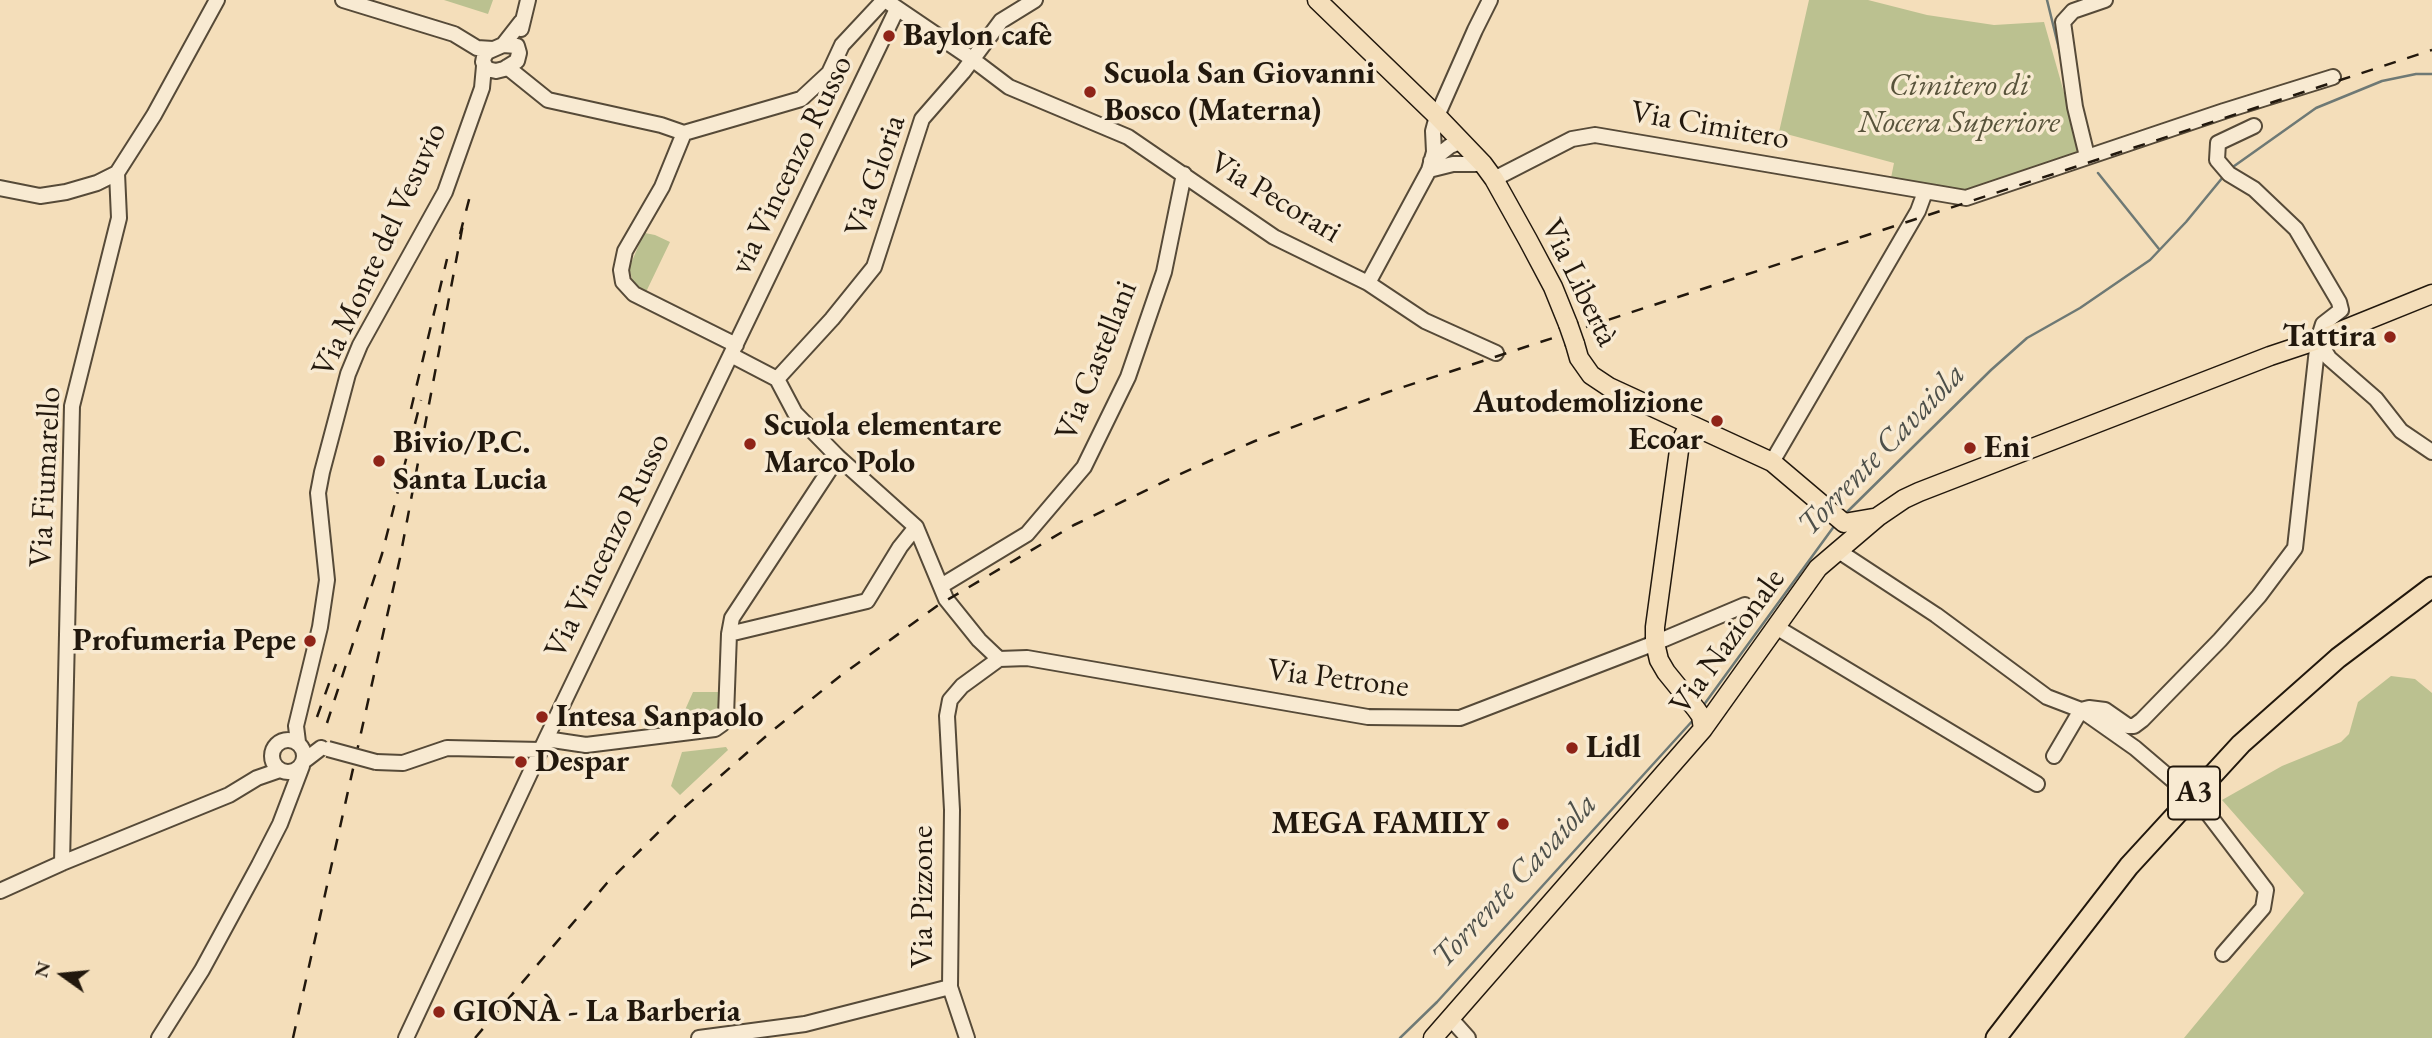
<!DOCTYPE html>
<html>
<head>
<meta charset="utf-8">
<style>
	body { margin:0 }
	#map { position:relative; width:2432px; height:1038px; overflow:hidden; background:#f4deba; font-family:"EB Garamond",serif }
	canvas { display:block }
	.north { position:absolute; left:28px; top:940px; width:70px; height:70px; -webkit-text-stroke:5px #f8ead2; paint-order:stroke; rotate:285deg; font-size:19px; font-weight:700; line-height:28px; text-align:center; color:#22180d }
	.north::after { content:''; display:block; margin:auto; width:24px; height:32px; background:#22180d; clip-path:polygon(50% 0,100% 100%,50% 72%,0 100%) }
</style>
</head>
<body>
<div id="map">
<canvas width="2432" height="1038"></canvas>
<div class="north">N</div>
</div>
<script>
const ctx = document.querySelector('canvas').getContext('2d');
ctx.lineJoin = 'round';
function fill(path, color) {
  ctx.fillStyle = color;
  ctx.fill(path, 'evenodd');
}
function toPath(rows) {
  const path = new Path2D();
  for (const r of rows) {
    if (r.length === 3) {
      path.moveTo(r[0] + r[2], r[1]);
      path.arc(r[0], r[1], r[2], 0, 2 * Math.PI);
      continue;
    }
    path.moveTo(r[0], r[1]);
    for (let i = 2; i < r.length; i += 2) path.lineTo(r[i], r[i + 1]);
  }
  return path;
}
function stroke(path, color, width, dash) {
  ctx.strokeStyle = color;
  ctx.lineWidth = width;
  ctx.lineCap = dash ? 'butt' : 'round';
  ctx.setLineDash(dash || []);
  ctx.stroke(path);
}
function drawText(font, color, halo, rows, align = 'center') {
  ctx.font = font + ' "EB Garamond",serif';
  ctx.lineWidth = 7;
  ctx.setLineDash([]);
  ctx.textBaseline = 'middle';
  ctx.strokeStyle = halo;
  ctx.fillStyle = color;
  for (const [text, x, y, turn = 0] of rows) {
    ctx.save();
    ctx.translate(x, y);
    ctx.rotate((+turn || 0) * Math.PI / 180);
    ctx.textAlign = isNaN(turn) ? turn : align;
    if (halo) ctx.strokeText(text, 0, 0);
    ctx.fillText(text, 0, 0);
    ctx.restore();
  }
}
fill(toPath([
	[444,0,493,0,488,14],
	[1809,0,1868,0,1927,15,1994,25,2044,22,2080,149,2079,154,1974,193,1891,178,1894,163,1779,132],
	[645,233,655,235,670,242,646,292,634,285,629,268,641,240,639,234],
	[2391,676,2415,679,2432,693,2432,1038,2184,1038,2304,893,2222,800,2282,766,2341,742,2349,734,2358,702],
	[693,692,720,692,719,713,712,722,677,728],
	[726,747,728,750,680,795,671,786,682,752]
]), '#bbc190');
stroke(toPath([
	[2047,0,2062,61],
	[2230,169,2316,108,2382,81,2416,74,2432,74],
	[2098,173,2159,249],
	[1844,515,1991,370,2027,338,2080,308,2150,260,2186,222,2223,177],
	[1703,706,1835,525],
	[1400,1038,1437,1002,1695,718]
]), '#6e7975', 2.5);
const minor = toPath([
	[343,0,454,34,477,48,493,49],
	[885,0,972,59,1009,87,1128,137,1274,237,1368,283,1425,321,1496,353],
	[521,29,528,0],
	[503,45,517,46,519,53,517,61,504,69,496,71,487,69,483,62,484,57,487,52,503,45,521,22],
	[507,67,548,100,661,125,684,133,801,99,829,73,842,45,884,0],
	[684,133,662,187,625,251,621,270,623,282,634,294,736,345],
	[2087,156,2075,107,2063,22,2073,11,2105,0],
	[1431,161,1450,146,1462,141],
	[1429,170,1453,164,1483,164],
	[1494,179,1572,139,1595,135,1966,198,2224,111,2333,77],
	[0,188,40,196,66,192,97,183,117,173],
	[1368,283,1429,170,1434,152,1433,131,1437,116,1475,30,1490,0],
	[2318,340,2329,358,2376,399,2401,431,2432,452],
	[731,355,777,379,795,413,838,457,916,527,946,599,979,640,999,659,1027,658,1368,717,1460,718,1655,643,1745,605],
	[777,379,832,319,874,267,922,119,963,72,1001,21,1035,0],
	[1772,462,1918,211,1925,192],
	[1837,550,1936,615,2047,697,2081,710,2089,708,2105,710,2128,726,2134,726,2142,720,2220,640,2259,596,2295,548,2318,340,2323,324,2341,310,2339,302,2296,229,2254,189,2229,174,2217,160,2218,143,2254,126],
	[941,586,1027,534,1084,467,1128,377,1164,272,1184,174],
	[1776,627,2037,784],
	[729,634,732,618,838,457],
	[546,739,586,745,715,729,722,724,726,716,729,634,867,601,900,547,916,527],
	[288,756,16],
	[298,742,296,726,320,627,327,580,318,493,322,472,348,374,360,345,445,192,482,88,484,66],
	[2054,756,2081,710,2135,748,2183,789],
	[304,761,321,748],
	[376,762,403,763,447,748,541,750],
	[2206,811,2266,890,2263,908,2223,954],
	[62,863,72,406,119,218,117,173,154,115,217,0],
	[0,891,62,863,229,795,257,778,280,770],
	[950,987,967,1038],
	[1451,1019,1468,1038],
	[159,1038,202,970,259,865,280,824,302,766],
	[406,1038,546,739,897,9],
	[699,1038,805,1024,950,987,952,810,947,716,950,700,962,686,999,659]
]);
const major = toPath([
	[1317,0,1437,116,1483,164,1494,179,1528,240,1553,287,1568,324],
	[1575,344,1579,358,1591,375,1609,387,1772,462,1844,523,1873,518],
	[1698,428,1686,431,1680,443,1655,627,1655,643,1659,660,1666,672,1696,709,1701,716,1703,729],
	[1433,1038,1703,729,1818,568,1879,516,1904,499,1919,492,2270,356,2318,340,2432,294]
]);
const highway = toPath([
	[1996,1038,2129,866,2241,744,2338,658,2432,587]
]);
stroke(minor, '#564a38', 18);
stroke(major, '#22180d', 21);
stroke(highway, '#22180d', 23);
stroke(minor, '#f8ead2', 14);
stroke(major, '#f4deba', 18);
stroke(highway, '#f4deba', 19);
stroke(toPath([
	[460,234,470,196],
	[411,409,447,259],
	[317,717,336,664],
	[327,723,382,554,421,400],
	[293,1038,400,558,463,224],
	[475,1038,607,883,678,813,772,731,839,677,937,606,1074,525,1178,475,1255,441,1388,392,2432,50]
]), '#22180d', 2.5, [12, 12]);
const minorBridge = toPath([
	[328,749,376,762]
]);
const majorBridge = toPath([
	[1568,324,1575,344]
]);
stroke(minorBridge, '#564a38', 18, []);
stroke(majorBridge, '#22180d', 21, []);
stroke(minorBridge, '#f8ead2', 14);
stroke(majorBridge, '#f4deba', 18);
for (const [x, y, r, color] of [
	[889,36,7,"#8f2418"],
	[1090,92,7,"#8f2418"],
	[2390,337,7,"#8f2418"],
	[1717,421,7,"#8f2418"],
	[750,444,7,"#8f2418"],
	[1970,448,7,"#8f2418"],
	[379,461,7,"#8f2418"],
	[310,641,7,"#8f2418"],
	[542,717,7,"#8f2418"],
	[1572,748,7,"#8f2418"],
	[521,762,7,"#8f2418"],
	[1503,824,7,"#8f2418"],
	[439,1012,7,"#8f2418"]
]) {
  const dot = new Path2D();
  dot.arc(x, y, r, 0, 2 * Math.PI);
  ctx.fillStyle = color;
  ctx.fill(dot);
  stroke(dot, '#f8ead2', 2.5);
}
for (const [x, y, w] of [
	[2194,793,52]
]) {
  const box = new Path2D();
  box.roundRect(x - w / 2, y - 26.5, w, 53, 5);
  ctx.fillStyle = '#f8ead2';
  ctx.fill(box);
  stroke(box, '#22180d', 2);
}
drawText('bold 30px', '#22180d', null, [
	["A3",2194,793]
]);
drawText('bold 32px', '#22180d', '#f8ead2', [
	["Baylon cafè",903,36],
	["Scuola San Giovanni",1104,74],
	["Bosco (Materna)",1104,111],
	["Tattira",2376,337,"right"],
	["Autodemolizione",1703,403,"right"],
	["Ecoar",1703,440,"right"],
	["Scuola elementare",764,426],
	["Marco Polo",764,463],
	["Bivio/P.C.",393,443],
	["Santa Lucia",393,480],
	["Eni",1984,448],
	["Profumeria Pepe",296,641,"right"],
	["Intesa Sanpaolo",556,717],
	["Lidl",1586,748],
	["Despar",535,762],
	["MEGA FAMILY",1489,824,"right"],
	["GIONÀ - La Barberia",453,1012]
], 'left');
drawText('italic 32px', '#58533b', '#f8ead2', [
	["Cimitero di",1959,86],
	["Nocera Superiore",1959,123]
]);
drawText('32px', '#22180d', '#f8ead2', [
	["Via Cimitero",1710,126,10],
	["via Vincenzo Russo",792,165,-64],
	["Via Gloria",876,176,-71],
	["Via Pecorari",1275,198,31],
	["Via Monte del Vesuvio",380,250,-65],
	["Via Libertà",1579,283,64],
	["Via Castellani",1097,361,-68],
	["Via Fiumarello",46,477,-87],
	["Via Vincenzo Russo",608,546,-64],
	["Via Nazionale",1728,642,-54],
	["Via Petrone",1338,679,7],
	["Via Pizzone",923,897,-90]
]);
drawText('italic 33px', '#4e504a', '#f8ead2', [
	["Torrente Cavaiola",1882,450,-46],
	["Torrente Cavaiola",1515,881,-47]
]);
</script>
</body>
</html>
